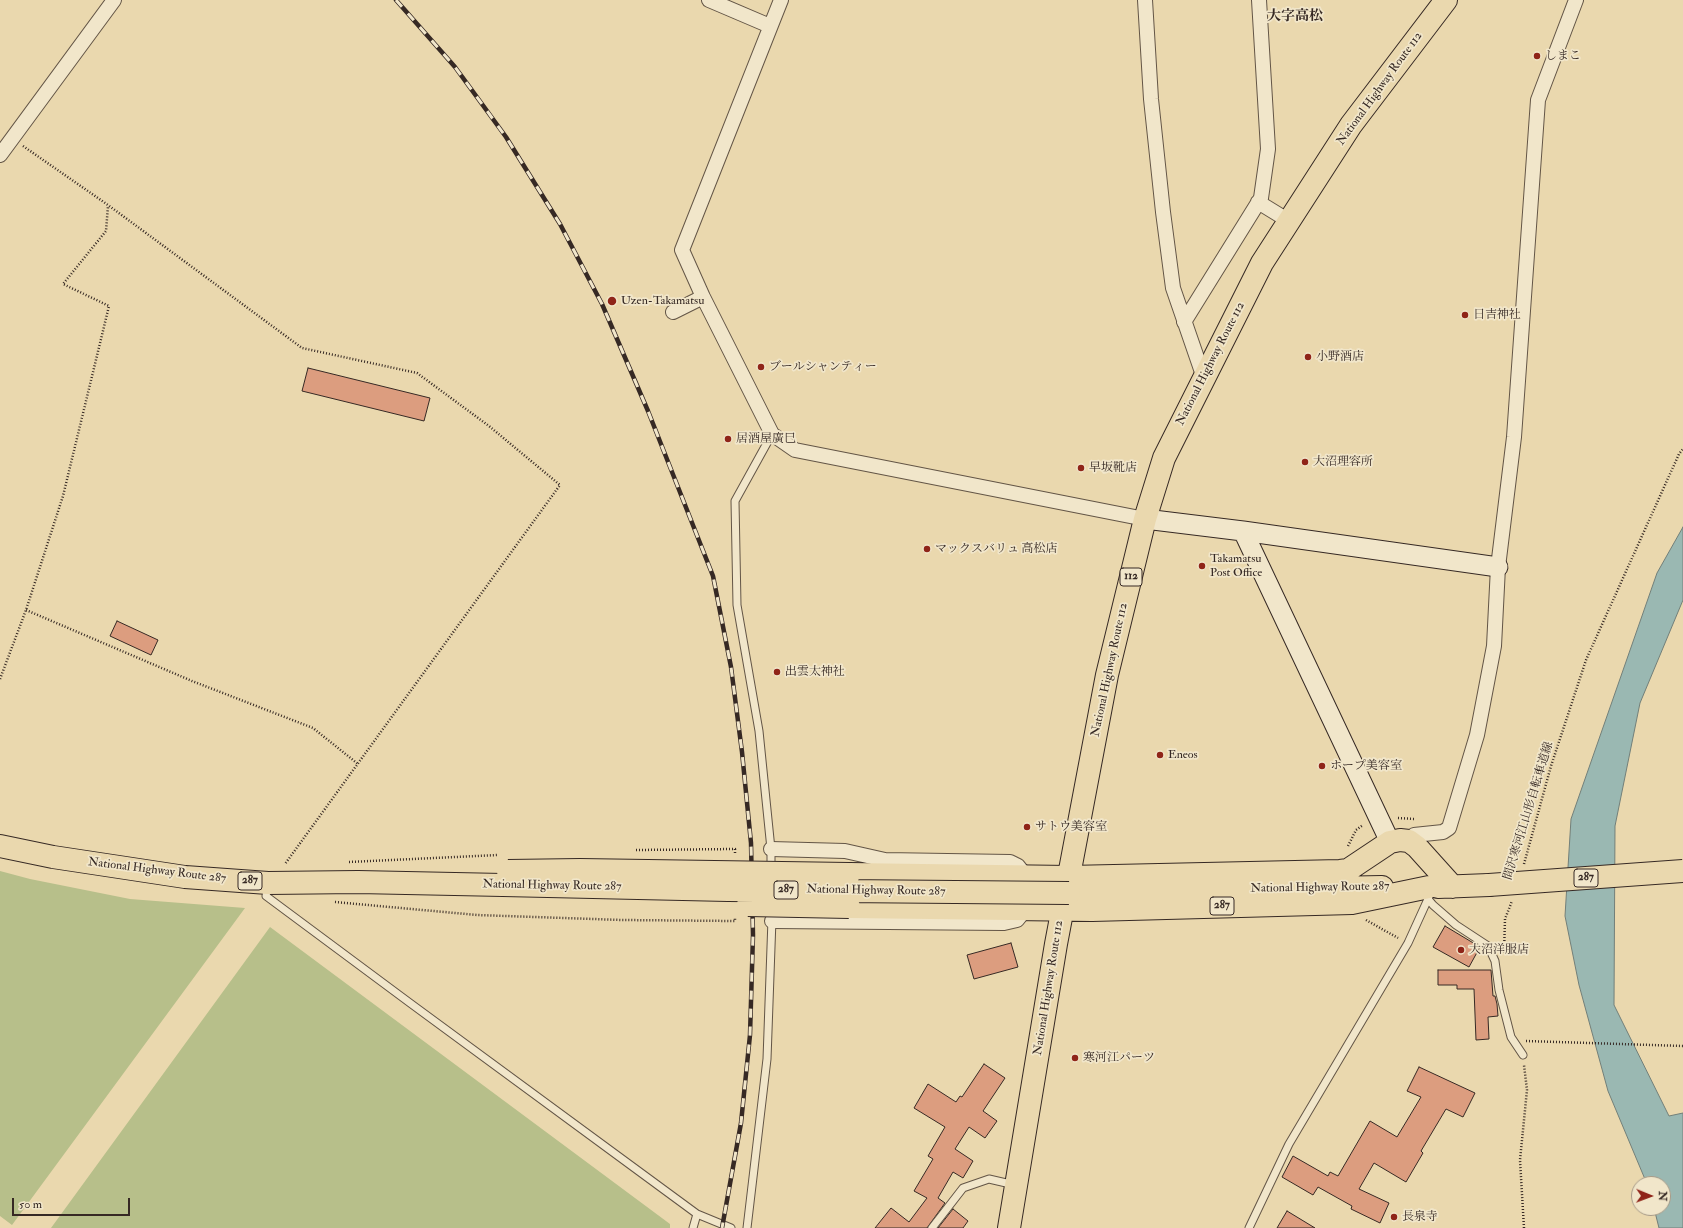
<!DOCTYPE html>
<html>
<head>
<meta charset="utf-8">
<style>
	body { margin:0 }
	#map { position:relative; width:1683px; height:1228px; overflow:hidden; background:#ead8ae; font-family:"IM FELL Double Pica",serif }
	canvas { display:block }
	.north { position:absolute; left:1631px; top:1176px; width:40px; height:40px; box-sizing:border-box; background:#f1e6ca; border:1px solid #a69a88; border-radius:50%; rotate:91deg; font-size:11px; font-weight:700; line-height:16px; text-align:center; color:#362924 }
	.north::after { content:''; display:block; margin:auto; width:14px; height:18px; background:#8f2418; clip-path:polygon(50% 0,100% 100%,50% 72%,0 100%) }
	.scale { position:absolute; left:12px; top:1198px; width:118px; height:18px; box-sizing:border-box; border:2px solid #362924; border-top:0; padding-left:5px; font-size:12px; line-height:14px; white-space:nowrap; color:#362924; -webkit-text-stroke:3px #f1e6ca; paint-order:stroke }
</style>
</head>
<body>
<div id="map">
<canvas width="1683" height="1228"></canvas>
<div class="north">N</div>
<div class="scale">50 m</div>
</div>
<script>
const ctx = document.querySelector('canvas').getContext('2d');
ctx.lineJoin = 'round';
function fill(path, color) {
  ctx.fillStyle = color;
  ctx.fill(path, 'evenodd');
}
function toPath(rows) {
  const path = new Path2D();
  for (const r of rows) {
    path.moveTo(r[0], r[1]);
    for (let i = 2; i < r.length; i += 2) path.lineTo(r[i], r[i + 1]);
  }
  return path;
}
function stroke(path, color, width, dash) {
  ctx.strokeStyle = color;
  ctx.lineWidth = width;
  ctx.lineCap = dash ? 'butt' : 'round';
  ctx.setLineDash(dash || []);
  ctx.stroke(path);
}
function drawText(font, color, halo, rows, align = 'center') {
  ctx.font = font + ' "IM FELL Double Pica","Noto Serif JP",serif';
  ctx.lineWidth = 3.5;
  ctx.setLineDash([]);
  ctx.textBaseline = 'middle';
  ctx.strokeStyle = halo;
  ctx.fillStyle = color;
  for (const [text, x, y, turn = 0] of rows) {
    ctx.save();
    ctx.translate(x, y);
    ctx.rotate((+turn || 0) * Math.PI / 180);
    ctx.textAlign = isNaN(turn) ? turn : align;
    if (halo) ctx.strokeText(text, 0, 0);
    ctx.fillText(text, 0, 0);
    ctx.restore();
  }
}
fill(toPath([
	[0,871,30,879,130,899,245,908,12,1225,0,1216],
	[270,927,670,1224,670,1228,51,1228]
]), '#b7bf8a');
const water = toPath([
	[1683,527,1683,600,1640,703,1615,826,1614,1005,1669,1116,1683,1113,1683,1228,1659,1228,1654,1208,1663,1208,1663,1184,1647,1184,1608,1091,1579,985,1565,916,1571,819,1657,573,1683,527]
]);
fill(water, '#9ab8b2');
stroke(water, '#727f79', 1);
const building = toPath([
	[308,368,430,398,424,421,302,391,308,368],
	[117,621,158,640,151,655,110,636,117,621],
	[1445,926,1480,947,1469,967,1433,947,1445,926],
	[1011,943,1018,967,974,979,967,955,1011,943],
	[1438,970,1491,970,1493,996,1495,996,1497,1004,1498,1016,1488,1017,1489,1039,1476,1040,1474,989,1457,989,1457,985,1438,985,1438,970],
	[984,1064,1005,1078,983,1111,997,1121,985,1138,969,1127,955,1149,973,1161,963,1178,953,1172,938,1198,945,1203,927,1228,875,1228,891,1208,909,1222,927,1198,914,1191,933,1159,928,1156,945,1127,914,1108,928,1084,956,1102,960,1096,962,1097,984,1064],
	[1419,1067,1475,1093,1463,1117,1446,1109,1421,1151,1423,1153,1406,1182,1374,1163,1359,1189,1389,1203,1380,1223,1351,1209,1352,1206,1318,1187,1313,1195,1282,1177,1293,1156,1328,1176,1330,1172,1338,1176,1370,1121,1397,1137,1421,1097,1407,1091,1419,1067],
	[953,1209,968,1221,963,1228,938,1228,953,1209],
	[1287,1211,1315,1228,1277,1228,1287,1211]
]);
fill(building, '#dc9d7f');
stroke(building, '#362924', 1);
const lane = toPath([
	[771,871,771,849,759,731,737,605,735,501,772,434],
	[268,885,266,896,410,1003,697,1214,731,1228],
	[1429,896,1428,899,1433,905,1456,925,1488,946,1495,961,1499,990,1511,1037,1523,1055],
	[693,1228,697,1214],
	[747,1228,767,1059,772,919],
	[932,1228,963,1188,989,1179,1015,1185],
	[1249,1228,1289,1144,1408,943,1428,899]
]);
const street = toPath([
	[709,0,770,26],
	[781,0,682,250,703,297,772,434,795,450,1145,519],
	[1145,0,1151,99,1163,212,1173,288,1204,378],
	[0,155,114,0],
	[1258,202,1289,221],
	[673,312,703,297],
	[1184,322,1261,198,1268,149,1259,0],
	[1409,841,1414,835,1443,832,1449,828,1477,735,1494,646,1498,567,1514,437,1538,100,1576,0],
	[771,849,845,851,885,860,1010,862,1018,866,1026,876],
	[772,921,1004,923,1017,920,1026,909]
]);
const secondary = toPath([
	[1145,519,1243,531,1390,842],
	[1243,531,1498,567]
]);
const highway = toPath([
	[0,846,53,857,185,877,268,883,358,882,503,885],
	[849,874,1069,877,1340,871,1348,870,1390,842,1400,840,1409,841,1417,847,1453,887],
	[1438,887,1489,885],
	[1069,893,1382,887],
	[849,907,1092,910,1352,903,1429,887],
	[1009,1228,1056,944,1107,675,1145,519,1164,458,1262,263,1351,125,1446,0]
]);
stroke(lane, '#635546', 9);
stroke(street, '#635546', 16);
stroke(secondary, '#362924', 21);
stroke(highway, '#362924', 24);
stroke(toPath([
	[23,146,108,205,302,348,417,373,489,426,560,485,285,864],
	[26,610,192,681,313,728,358,764],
	[0,679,26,610,63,496,109,306,63,284,106,231,108,206],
	[1398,818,1415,819],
	[1348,846,1356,830,1363,825],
	[636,850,735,849,735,854],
	[349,862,498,855],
	[1524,864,1551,766,1586,660,1679,454,1683,449],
	[335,902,477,915,622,920,735,921,735,917],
	[1366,920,1398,938],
	[1504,953,1505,919,1512,901],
	[1526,1041,1683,1046],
	[1524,1228,1520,1160,1527,1090,1524,1065]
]), '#362924', 2.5, [1, 2]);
stroke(lane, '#f1e6ca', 7);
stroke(street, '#f1e6ca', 14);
stroke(secondary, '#f1e6ca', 19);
stroke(highway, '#ead8ae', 22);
const rail = toPath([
	[396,0,455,67,506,137,560,224,602,304,648,411,713,576,731,667,742,752,751,843,753,935,750,1035,741,1123,722,1228]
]);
stroke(rail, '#362924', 4.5);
stroke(rail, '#f1e6ca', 3, [9]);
const highwayBridge = toPath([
	[508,871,580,870,849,874],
	[503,885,728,890,1069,893],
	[1489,885,1683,871],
	[748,905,849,907]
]);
stroke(highwayBridge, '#362924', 24, []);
stroke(highwayBridge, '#ead8ae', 22);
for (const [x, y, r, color] of [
	[1537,56,4,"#8f2418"],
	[612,301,5,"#8f2418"],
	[1465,315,4,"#8f2418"],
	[1308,357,4,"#8f2418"],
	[761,367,4,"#8f2418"],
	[728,439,4,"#8f2418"],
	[1305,462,4,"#8f2418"],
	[1081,468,4,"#8f2418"],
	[927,549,4,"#8f2418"],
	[1202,566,4,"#8f2418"],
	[777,672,4,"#8f2418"],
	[1160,755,4,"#8f2418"],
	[1322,766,4,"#8f2418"],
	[1027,827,4,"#8f2418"],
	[1461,950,4,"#8f2418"],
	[1075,1058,4,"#8f2418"],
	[1394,1217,4,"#8f2418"]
]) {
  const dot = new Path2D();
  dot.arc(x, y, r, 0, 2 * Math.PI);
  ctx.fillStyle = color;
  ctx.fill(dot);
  stroke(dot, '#f1e6ca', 1.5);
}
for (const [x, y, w] of [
	[1131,577,22],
	[1586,878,24],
	[250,881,24],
	[786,890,24],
	[1222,906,24]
]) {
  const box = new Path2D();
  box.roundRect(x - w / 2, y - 9, w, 18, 3);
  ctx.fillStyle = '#f1e6ca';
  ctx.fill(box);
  stroke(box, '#362924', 1);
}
drawText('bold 11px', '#362924', null, [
	["112",1131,577],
	["287",1586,878],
	["287",250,881],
	["287",786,890],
	["287",1222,906]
]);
drawText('12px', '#362924', '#f1e6ca', [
	["しまこ",1545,56],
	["Uzen-Takamatsu",621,301],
	["日吉神社",1473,315],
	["小野酒店",1316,357],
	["ブールシャンティー",769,367],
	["居酒屋廣巳",736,439],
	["大沼理容所",1313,462],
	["早坂靴店",1089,468],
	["マックスバリュ 高松店",935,549],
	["Takamatsu",1210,559],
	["Post Office",1210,573],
	["出雲太神社",785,672],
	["Eneos",1168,755],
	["ホープ美容室",1330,766],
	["サトウ美容室",1035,827],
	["大沼洋服店",1469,950],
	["寒河江パーツ",1083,1058],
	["長泉寺",1402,1217]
], 'left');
drawText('12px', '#362924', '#f1e6ca', [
	["National Highway Route 112",1380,89,-54],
	["National Highway Route 112",1211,364,-63],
	["National Highway Route 112",1110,670,-78],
	["間沢寒河江山形自転車道線",1529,811,-73],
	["National Highway Route 287",157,871,7],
	["National Highway Route 287",552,886,1],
	["National Highway Route 287",1320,888,-1],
	["National Highway Route 287",876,891,1],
	["National Highway Route 112",1049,988,-81]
]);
drawText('bold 14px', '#362924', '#f1e6ca', [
	["大字高松",1295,17]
]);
</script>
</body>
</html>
